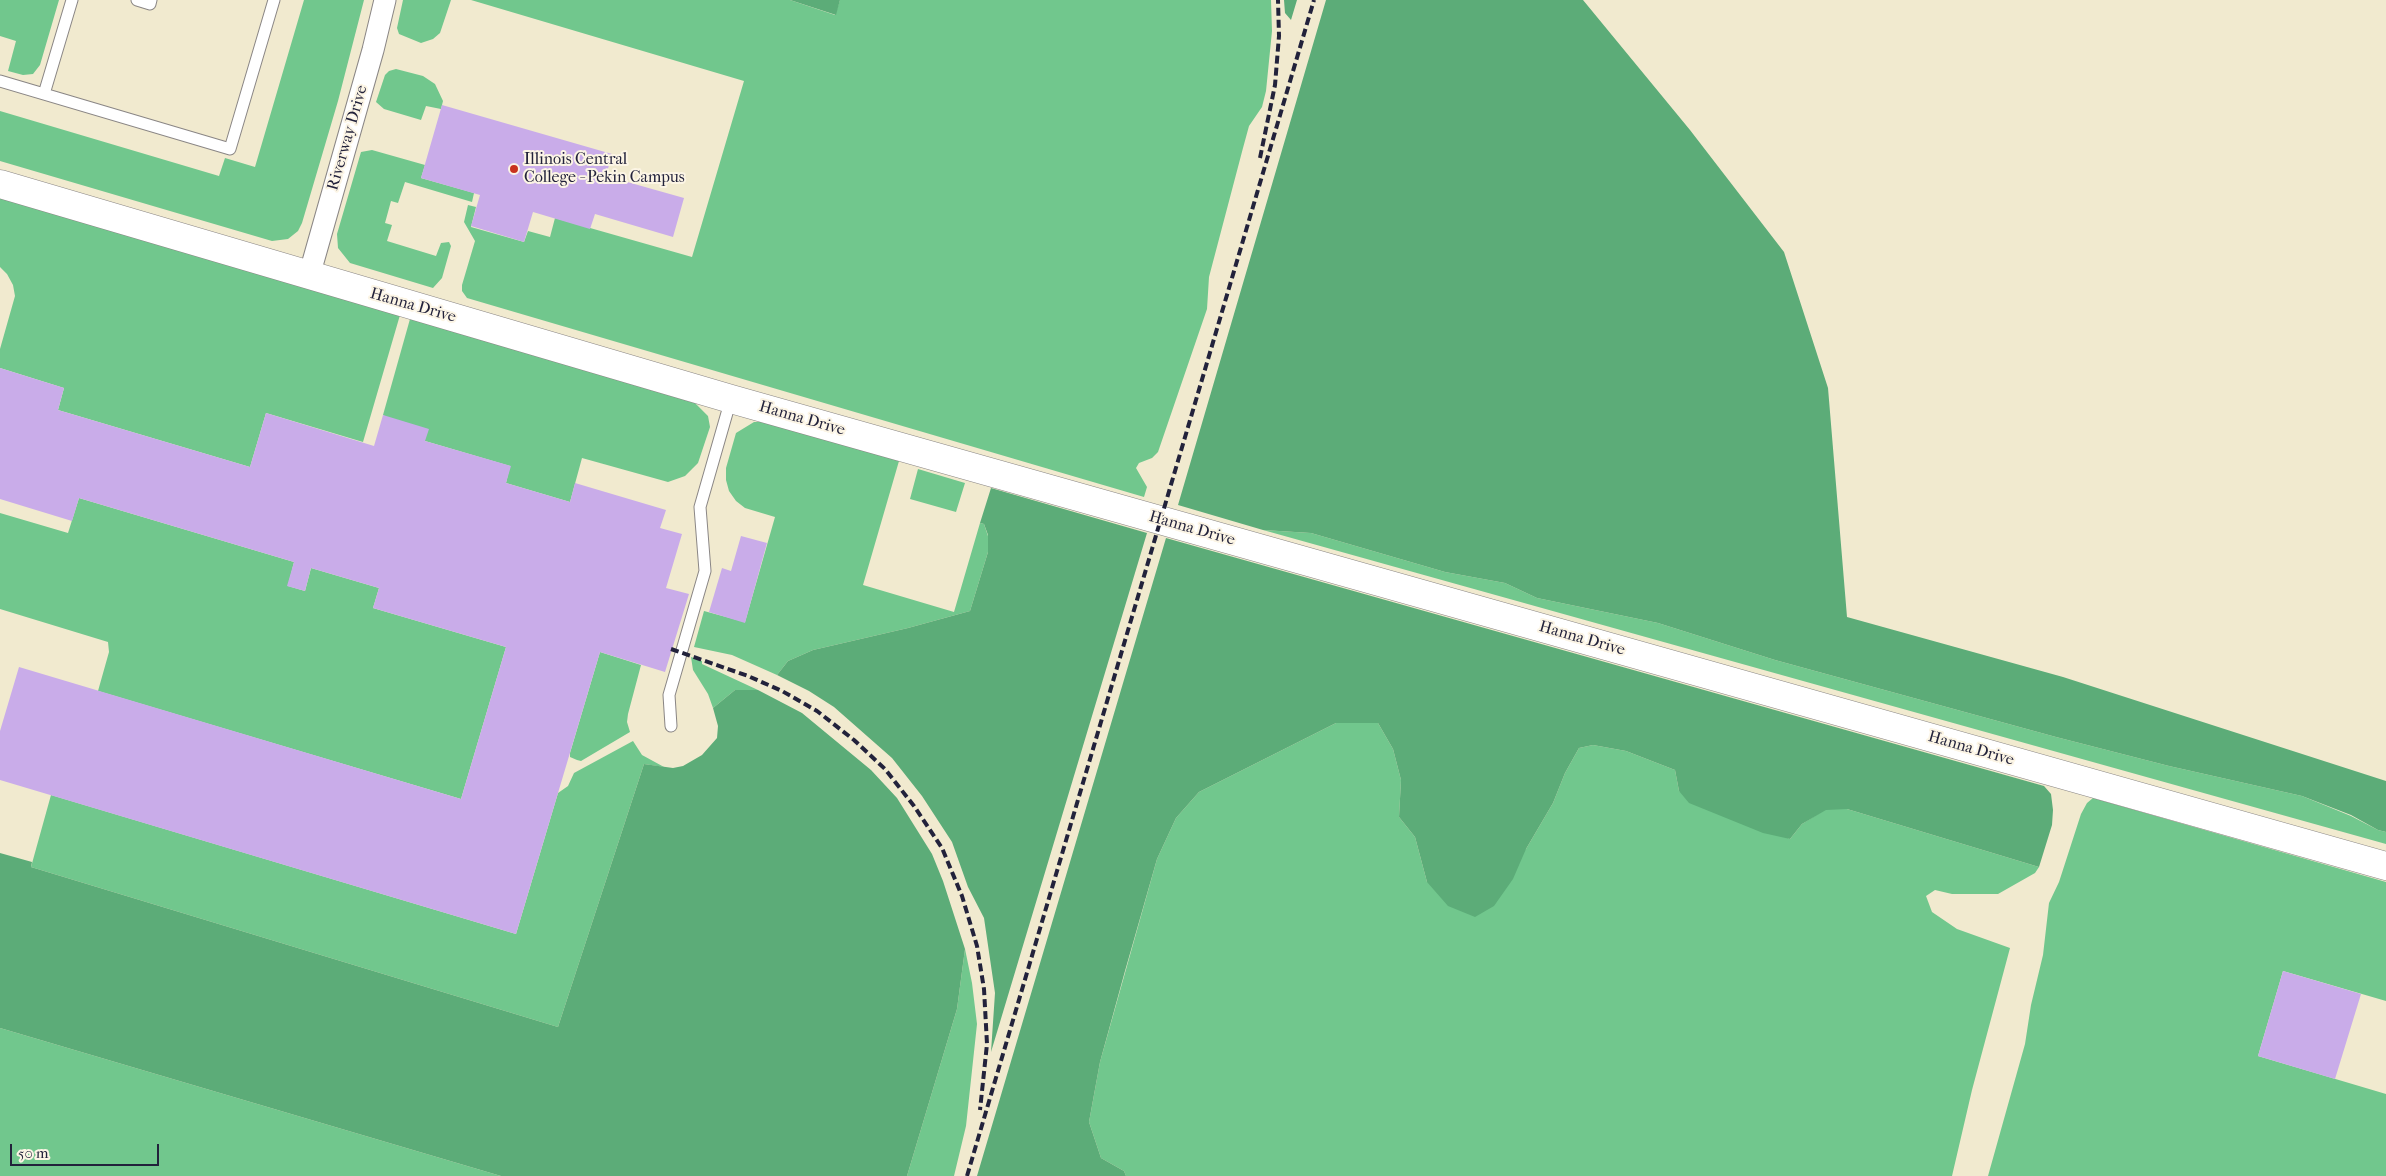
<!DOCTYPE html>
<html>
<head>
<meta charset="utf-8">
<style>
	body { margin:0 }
	#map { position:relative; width:2386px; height:1176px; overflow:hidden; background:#f1eacf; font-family:"IM FELL French Canon",serif }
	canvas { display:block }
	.scale { position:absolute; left:10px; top:1144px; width:149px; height:22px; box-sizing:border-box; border:2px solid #22223b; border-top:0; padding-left:6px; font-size:15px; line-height:18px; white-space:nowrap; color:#22223b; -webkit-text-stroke:4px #fcf5e5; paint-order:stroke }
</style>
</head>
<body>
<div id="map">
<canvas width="2386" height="1176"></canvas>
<div class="scale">50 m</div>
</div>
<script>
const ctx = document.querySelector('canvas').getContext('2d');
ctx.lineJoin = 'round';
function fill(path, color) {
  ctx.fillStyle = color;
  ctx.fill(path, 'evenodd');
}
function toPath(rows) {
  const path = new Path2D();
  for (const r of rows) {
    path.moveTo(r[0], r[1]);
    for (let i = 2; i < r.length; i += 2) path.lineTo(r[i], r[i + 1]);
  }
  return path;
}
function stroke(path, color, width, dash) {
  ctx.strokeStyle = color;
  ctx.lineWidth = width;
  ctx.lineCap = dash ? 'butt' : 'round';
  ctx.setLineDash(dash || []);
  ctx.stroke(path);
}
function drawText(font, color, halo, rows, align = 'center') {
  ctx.font = font + ' "IM FELL French Canon",serif';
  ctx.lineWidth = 4;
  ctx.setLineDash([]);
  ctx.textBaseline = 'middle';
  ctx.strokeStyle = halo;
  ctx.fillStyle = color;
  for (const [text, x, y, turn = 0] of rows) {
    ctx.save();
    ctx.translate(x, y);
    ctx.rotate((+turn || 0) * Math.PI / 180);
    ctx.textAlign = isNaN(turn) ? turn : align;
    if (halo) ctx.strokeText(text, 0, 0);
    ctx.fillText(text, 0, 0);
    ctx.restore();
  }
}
fill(toPath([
	[0,0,59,0,40,65,33,74,23,75,8,71,16,41,0,36],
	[304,0,364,0,338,101,302,223,298,231,288,239,272,241,0,161,0,111,219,176,225,158,255,167],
	[403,0,451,0,440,33,433,39,421,43,399,34,397,28],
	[471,0,790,0,835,15,840,0,1271,0,1272,31,1266,91,1262,107,1249,126,1243,148,1209,277,1207,309,1158,452,1152,458,1139,463,1136,468,1147,487,1144,497,467,298,462,291,462,285,475,241,464,222,468,205,476,207,471,227,524,242,528,231,550,237,555,218,692,257,744,81],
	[396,69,423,76,435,84,443,101,441,109,426,106,421,120,384,109,376,102,385,75,389,71],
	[372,150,425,165,421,178,474,193,472,202,405,182,398,203,391,201,385,223,392,225,387,241,436,256,441,243,449,242,451,246,442,278,433,288,350,263,338,248,337,234,361,152],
	[0,197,400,315,363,442,266,413,250,467,58,410,64,388,0,368,0,349,15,296,13,285,7,274,0,267],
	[410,319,695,403,708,416,710,427,698,463,685,476,668,482,582,458,570,502,506,483,510,466,425,441,383,415],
	[754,422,764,422,899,461,863,585,954,612,980,523,984,524,988,536,988,552,970,611,908,628,813,650,788,661,777,675,732,655,694,647,704,611,745,622,775,517,745,508,736,501,729,491,726,480,726,468,736,433],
	[918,469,965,483,956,512,910,499],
	[79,498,294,562,288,586,305,591,311,568,379,588,373,608,506,647,461,799,98,691,109,652,108,642,0,609,0,513,68,533],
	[1263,530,1311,533,1445,572,1505,583,1537,598,1658,623,1775,660,2056,737,2169,766,2302,796,2351,816,2378,830,2386,832,2386,844],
	[600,652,641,665,628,714,627,722,630,732,581,761,577,760,570,757,570,753],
	[691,657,702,661,702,664,758,690,735,690,713,708,708,694,693,670],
	[1336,723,1378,723,1393,749,1401,780,1399,817,1415,837,1427,882,1526,849,1553,803,1565,773,1579,748,1593,745,1626,751,1675,770,1679,791,1790,839,1802,824,1826,809,1847,809,2039,867,2035,873,1998,894,1952,894,1935,890,1926,896,1932,912,1957,929,2010,948,1972,1090,1952,1176,1126,1176,1124,1171,1101,1158,1089,1122,1100,1062,1157,859,1176,818,1199,792],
	[633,741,642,755,664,767,644,764,558,1027,31,867,51,795,516,934,558,793,568,786,574,773],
	[2093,798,2386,882,2386,1001,2283,971,2258,1056,2386,1094,2386,1176,1988,1176,2025,1044,2031,1005,2043,955,2049,903,2059,882,2081,814,2087,803],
	[965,949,972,983,977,1024,966,1126,954,1176,907,1176,957,1009],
	[0,1028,501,1176,0,1176]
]), '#71c78d');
fill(toPath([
	[790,0,840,0,836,15],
	[1284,0,1297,0,1291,20,1285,13],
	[1326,0,1583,0,1690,130,1784,252,1828,388,1847,617,2063,677,2386,781,2386,832,2378,830,2351,815,2302,796,2169,766,2056,737,1775,660,1658,623,1537,598,1505,583,1445,572,1311,533,1263,530,1178,505],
	[991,488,1147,533,991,1052,995,993,984,918,968,887,952,842,922,796,892,758,834,707,809,691,777,675,788,661,813,650,908,628,970,611,988,552,988,535,984,524,980,523],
	[1166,538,2044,786,2051,794,2053,810,2052,825,2039,867,1847,809,1826,810,1802,824,1790,839,1763,833,1689,803,1679,791,1675,770,1626,751,1593,745,1579,748,1565,773,1553,803,1526,849,1513,879,1494,906,1475,917,1448,906,1427,882,1415,837,1399,817,1401,780,1393,749,1378,723,1336,723,1199,792,1176,818,1157,859,1125,971,1100,1062,1089,1122,1101,1158,1124,1171,1126,1176,977,1176],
	[735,690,758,690,802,713,871,770,897,798,932,854,943,881,965,949,957,1009,907,1176,501,1176,0,1028,0,853,32,862,31,867,558,1027,644,764,673,768,683,766,702,755,717,738,718,726,713,708]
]), '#5cac78');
fill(toPath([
	[442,105,612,154,606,176,684,198,673,237,595,214,590,229,533,212,524,242,471,226,480,195,421,178],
	[0,368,64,388,58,410,250,467,266,413,374,446,383,415,429,429,425,441,511,466,506,483,570,502,575,483,666,510,660,528,682,534,666,588,689,594,665,672,600,652,516,934,0,780,0,731,19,667,461,799,506,647,373,608,379,588,311,568,305,591,287,586,294,562,79,498,72,521,0,499],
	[741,536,767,543,745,623,709,612,722,568,731,571],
	[2283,971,2361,994,2335,1079,2258,1056]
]), '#c9ace9');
const lane = toPath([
	[137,0,150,4,151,0],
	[0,81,230,149,274,0],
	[44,94,72,0],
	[671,726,669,695,705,571,700,507,731,399]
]);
const street = toPath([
	[309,276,373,50,385,0]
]);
const secondary = toPath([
	[0,184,731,399,2386,866]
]);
stroke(lane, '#8a8685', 13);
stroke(street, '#8a8685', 23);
stroke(secondary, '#8a8685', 29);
stroke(lane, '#fff', 11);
stroke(street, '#fff', 21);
stroke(secondary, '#fff', 28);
stroke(toPath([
	[1260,158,1275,85,1279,36,1278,0],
	[671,649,748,676,782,691,817,711,854,740,885,769,914,806,942,848,962,896,977,946,984,989,987,1044,980,1110],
	[967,1176,1314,0]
]), '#22223b', 4, [8, 4]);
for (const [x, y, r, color] of [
	[514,169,5,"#c8321e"]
]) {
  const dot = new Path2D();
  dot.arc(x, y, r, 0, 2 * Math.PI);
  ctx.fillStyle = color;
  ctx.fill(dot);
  stroke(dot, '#fcf5e5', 2);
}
drawText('16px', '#22223b', '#fcf5e5', [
	["Riverway Drive",348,138,-74],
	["Hanna Drive",413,306,16],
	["Hanna Drive",802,419,16],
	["Hanna Drive",1192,529,16],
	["Hanna Drive",1582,639,16],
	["Hanna Drive",1971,749,16]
]);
drawText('16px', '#22223b', '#fcf5e5', [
	["Illinois Central",524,160],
	["College - Pekin Campus",524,178]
], 'left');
</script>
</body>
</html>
